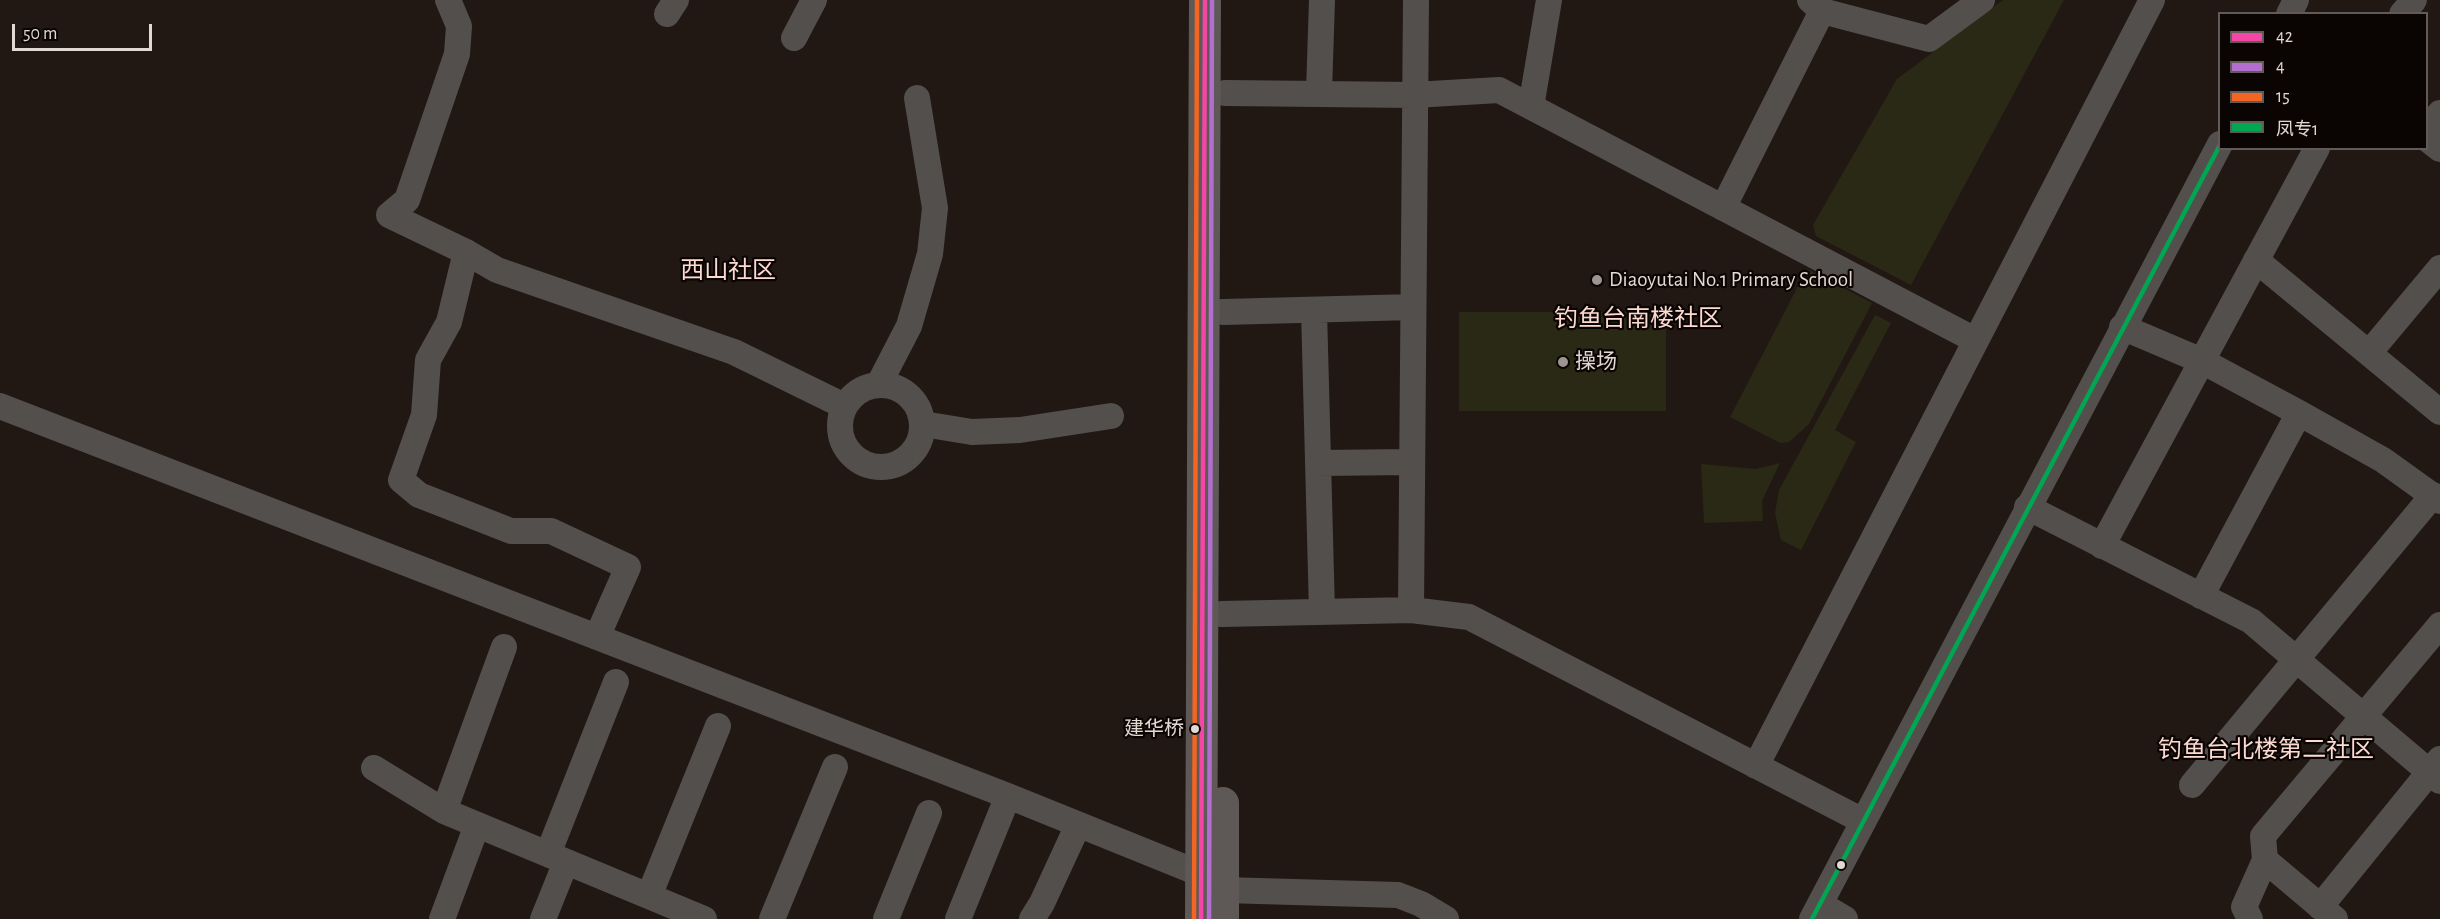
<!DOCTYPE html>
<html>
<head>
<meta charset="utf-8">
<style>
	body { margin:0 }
	#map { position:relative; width:2440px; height:919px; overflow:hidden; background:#211814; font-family:"Alegreya Sans","Noto Sans SC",sans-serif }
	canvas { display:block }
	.legend { position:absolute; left:2218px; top:12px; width:210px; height:138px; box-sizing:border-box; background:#0a0503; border:2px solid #615a56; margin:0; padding:8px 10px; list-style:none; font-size:18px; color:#e3d9d3 }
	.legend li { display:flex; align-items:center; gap:12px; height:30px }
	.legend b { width:30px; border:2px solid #615a56 }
	.scale { position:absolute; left:12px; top:24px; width:140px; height:27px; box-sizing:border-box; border:3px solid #e3d9d3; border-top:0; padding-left:8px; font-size:18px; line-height:21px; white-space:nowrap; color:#e3d9d3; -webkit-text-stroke:4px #0a0503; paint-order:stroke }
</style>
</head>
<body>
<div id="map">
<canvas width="2440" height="919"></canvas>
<ul class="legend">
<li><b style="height:8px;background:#f346a5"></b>42</li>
<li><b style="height:8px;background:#b36fd0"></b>4</li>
<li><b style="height:8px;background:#f26522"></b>15</li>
<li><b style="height:8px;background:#00a651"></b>凤专1</li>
</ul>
<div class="scale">50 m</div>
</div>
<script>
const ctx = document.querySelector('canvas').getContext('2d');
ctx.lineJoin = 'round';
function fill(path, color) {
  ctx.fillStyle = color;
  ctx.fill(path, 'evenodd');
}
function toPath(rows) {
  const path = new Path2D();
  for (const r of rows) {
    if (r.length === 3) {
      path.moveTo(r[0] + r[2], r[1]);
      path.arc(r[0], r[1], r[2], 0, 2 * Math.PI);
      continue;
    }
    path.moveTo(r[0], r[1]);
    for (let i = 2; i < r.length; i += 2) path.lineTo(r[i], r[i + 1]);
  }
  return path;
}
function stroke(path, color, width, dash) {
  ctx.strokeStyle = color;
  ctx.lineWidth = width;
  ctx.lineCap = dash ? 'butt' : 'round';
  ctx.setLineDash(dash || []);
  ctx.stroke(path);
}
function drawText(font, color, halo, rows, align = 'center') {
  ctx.font = font + ' "Alegreya Sans","Noto Sans SC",sans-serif';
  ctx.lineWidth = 4.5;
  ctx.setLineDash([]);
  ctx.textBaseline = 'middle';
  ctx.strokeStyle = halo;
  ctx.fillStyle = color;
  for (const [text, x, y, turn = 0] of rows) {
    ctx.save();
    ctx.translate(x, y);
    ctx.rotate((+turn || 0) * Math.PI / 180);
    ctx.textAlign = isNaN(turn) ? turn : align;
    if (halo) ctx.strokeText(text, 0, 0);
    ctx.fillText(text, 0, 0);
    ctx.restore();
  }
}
fill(toPath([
	[2003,0,2064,0,1911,285,1816,236,1813,225,1897,79],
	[1807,269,1872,303,1809,424,1789,442,1780,443,1730,417],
	[1459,312,1666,312,1666,411,1459,411],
	[1875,315,1891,323,1835,430,1856,442,1801,550,1781,540,1775,513,1779,490],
	[1780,463,1762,501,1763,521,1704,523,1701,464,1756,469]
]), '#2a2915');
stroke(toPath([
	[448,0,459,26,457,54,407,200,389,215,466,252,497,270,734,352,844,406],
	[1810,0,1822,11,1929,39,1982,0],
	[667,14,676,0],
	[2289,14,2296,0],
	[2402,14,2414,0],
	[794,38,814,0],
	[1319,92,1322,0],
	[1225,93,1414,95,1499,90,1975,340],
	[1531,107,1549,0],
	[2426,129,2440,113],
	[2426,138,2440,149],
	[1723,208,1822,11],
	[466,252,449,322,428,360,424,415,401,480,419,495,511,531,551,531,628,567,597,637],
	[2256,260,2440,412],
	[1314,310,1322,612],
	[1223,312,1413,307],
	[2122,327,2202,361,2299,413,2383,460,2440,501],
	[2369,353,2440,268],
	[879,384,909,326,930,254,935,208,917,98],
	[881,426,41],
	[0,406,1008,796,1201,874,1224,890,1398,895,1421,904,1446,919],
	[923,424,972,432,1020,430,1111,416],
	[1318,463,1412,462],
	[2027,507,2251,621,2440,781],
	[2102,546,2317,148],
	[2201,596,2299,413],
	[1411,610,1416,0],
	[1222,614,1411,610,1469,617,1863,821],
	[1756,766,2152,0],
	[374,768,444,811,704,919],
	[2192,785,2433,495],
	[444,811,504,647],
	[548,854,616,682],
	[649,896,718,726],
	[1820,904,1845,919],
	[2320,907,2440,759],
	[442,919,477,825],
	[543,919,566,862],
	[772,919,835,767],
	[886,919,929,813],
	[958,919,1008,796],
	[1032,919,1042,903,1078,825],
	[1812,919,2220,144],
	[2250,919,2244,907,2265,860],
	[2335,919,2265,860,2263,836,2440,625]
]), '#534f4d', 26);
stroke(toPath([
	[1223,803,1223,919],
	[1201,919,1205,0]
]), '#5e5956', 32);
stroke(toPath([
	[1201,919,1205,0]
]), '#f346a5', 4.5);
stroke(toPath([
	[1209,919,1212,0]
]), '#b36fd0', 4.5);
stroke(toPath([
	[1194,919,1197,0]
]), '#f26522', 4.5);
stroke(toPath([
	[1812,919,2220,145]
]), '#00a651', 4.5);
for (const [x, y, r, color] of [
	[1597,280,6,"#9f9590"],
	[1563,362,6,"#9f9590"],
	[1195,729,5,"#e3d9d3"],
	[1841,865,5,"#e3d9d3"]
]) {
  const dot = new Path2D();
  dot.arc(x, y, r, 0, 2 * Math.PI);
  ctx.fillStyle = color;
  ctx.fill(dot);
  stroke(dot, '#0a0503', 2);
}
drawText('20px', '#e3d9d3', '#0a0503', [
	["建华桥",1184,729]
], 'right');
drawText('21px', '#e3d9d3', '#0a0503', [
	["Diaoyutai No.1 Primary School",1609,280],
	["操场",1575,362]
], 'left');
drawText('24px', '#fcd9d1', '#0a0503', [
	["西山社区",728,271],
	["钓鱼台南楼社区",1638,319],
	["钓鱼台北楼第二社区",2266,750]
]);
</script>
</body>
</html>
